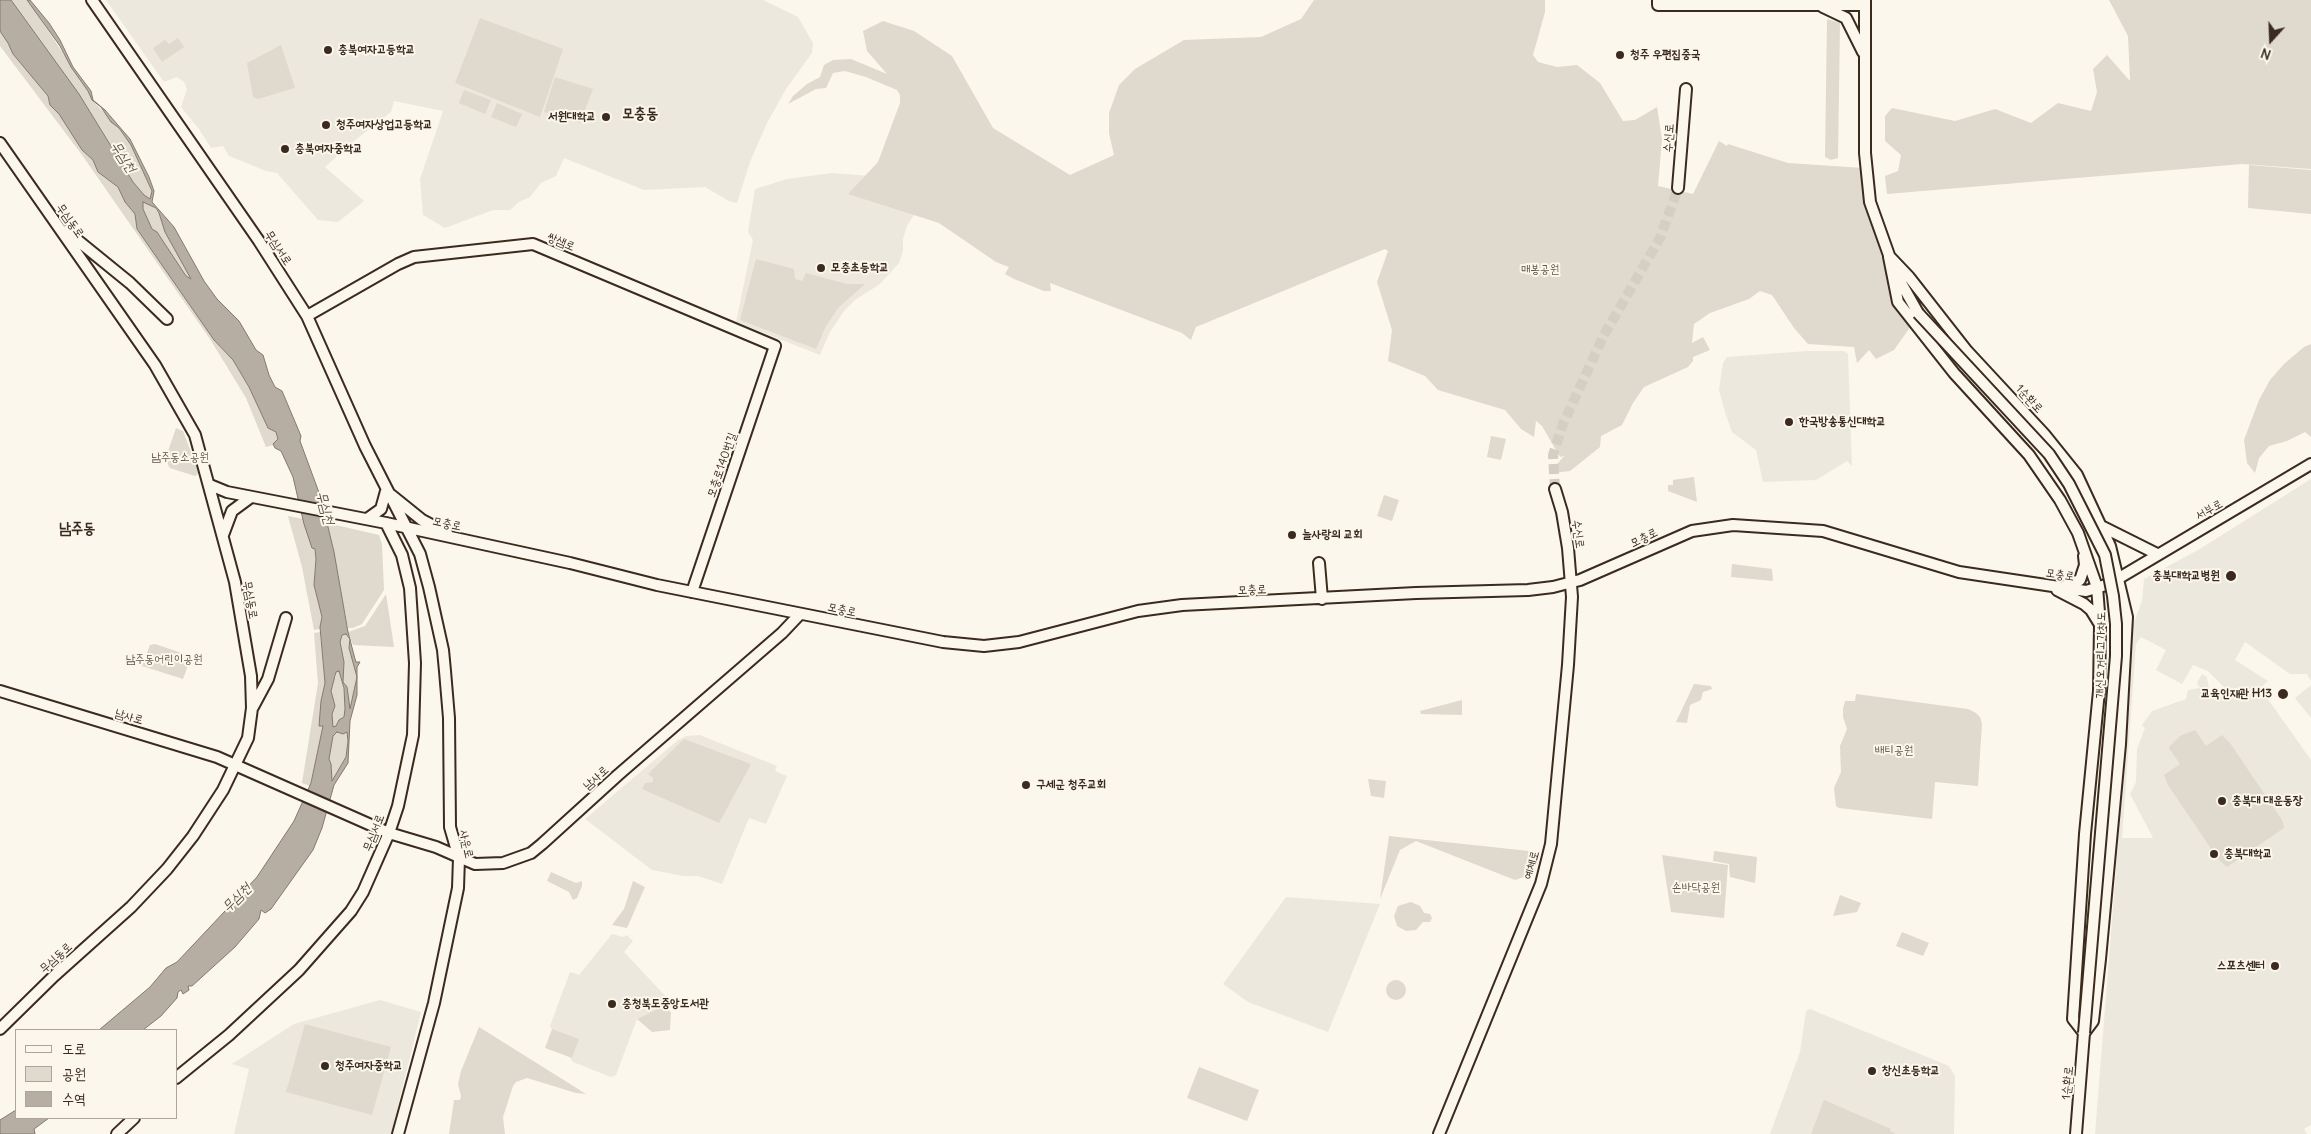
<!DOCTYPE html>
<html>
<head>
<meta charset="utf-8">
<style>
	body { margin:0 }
	#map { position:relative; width:2311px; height:1134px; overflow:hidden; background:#fbf7ec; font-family:Delius,"Poor Story",sans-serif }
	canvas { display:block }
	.legend { position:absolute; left:15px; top:1029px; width:162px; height:90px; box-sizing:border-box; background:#fbf7ec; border:1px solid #aea59a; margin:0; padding:6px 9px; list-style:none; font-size:15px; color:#3b2a1e }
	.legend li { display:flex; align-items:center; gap:10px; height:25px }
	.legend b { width:25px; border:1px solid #aea59a }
	.north { position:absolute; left:2246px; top:15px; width:50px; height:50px; -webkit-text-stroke:4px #fbf7ec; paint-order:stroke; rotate:200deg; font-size:14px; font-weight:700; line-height:20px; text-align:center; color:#3b2a1e }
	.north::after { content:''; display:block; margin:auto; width:18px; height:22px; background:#3b2a1e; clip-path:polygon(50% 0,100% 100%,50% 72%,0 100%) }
</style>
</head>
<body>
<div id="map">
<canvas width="2311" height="1134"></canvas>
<ul class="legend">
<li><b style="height:6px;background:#fbf7ec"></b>도로</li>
<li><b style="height:14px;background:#dfd9ce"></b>공원</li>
<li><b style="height:14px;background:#b6aea2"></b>수역</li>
</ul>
<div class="north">N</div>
</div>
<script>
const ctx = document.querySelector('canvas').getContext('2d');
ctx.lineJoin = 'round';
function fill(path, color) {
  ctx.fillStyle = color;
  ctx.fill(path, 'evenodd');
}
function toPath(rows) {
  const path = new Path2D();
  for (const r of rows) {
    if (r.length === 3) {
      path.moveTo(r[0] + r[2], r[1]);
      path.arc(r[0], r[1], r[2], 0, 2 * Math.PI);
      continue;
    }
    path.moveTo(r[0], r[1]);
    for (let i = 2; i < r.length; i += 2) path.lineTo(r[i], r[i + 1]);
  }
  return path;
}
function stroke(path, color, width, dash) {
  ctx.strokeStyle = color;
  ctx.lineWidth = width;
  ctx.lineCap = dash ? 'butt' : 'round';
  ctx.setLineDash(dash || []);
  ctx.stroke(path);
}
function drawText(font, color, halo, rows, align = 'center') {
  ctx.font = font + ' Delius,"Poor Story",sans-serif';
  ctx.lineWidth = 4;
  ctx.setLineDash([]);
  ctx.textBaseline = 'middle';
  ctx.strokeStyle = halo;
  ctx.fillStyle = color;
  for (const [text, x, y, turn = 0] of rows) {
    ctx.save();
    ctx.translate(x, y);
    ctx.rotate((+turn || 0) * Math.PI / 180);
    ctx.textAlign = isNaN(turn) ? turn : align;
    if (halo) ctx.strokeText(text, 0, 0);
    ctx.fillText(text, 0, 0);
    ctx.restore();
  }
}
fill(toPath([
	[106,0,763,0,798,17,813,43,812,53,786,89,767,123,750,162,737,203,729,201,705,187,644,190,564,158,556,176,541,183,530,197,519,202,510,210,493,210,445,228,423,215,420,179,443,111,394,101,391,112,354,141,325,167,364,201,338,222,318,220,277,173,266,171,229,156,223,146,211,148,199,129,181,107,187,89,184,82,177,77,164,82],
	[832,173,871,176,915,213,907,226,903,239,903,251,899,263,880,284,855,300,844,311,830,332,820,355,736,322,753,240,748,232,755,189,787,179],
	[1807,351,1844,351,1848,354,1852,466,1847,461,1816,480,1763,482,1756,450,1732,432,1725,412,1719,390,1723,363,1727,357],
	[2311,479,2311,681,2307,674,2290,674,2245,642,2235,660,2268,681,2260,688,2311,760,2311,1125,2304,1129,2307,1134,2095,1134,2116,870,2131,630,2142,601,2144,579,2198,550],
	[2141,637,2166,650,2156,670,2182,684,2193,665,2208,671,2232,695,2210,694,2207,677,2202,674,2197,683,2200,688,2188,690,2186,699,2152,711,2142,725,2145,728,2137,749,2136,782,2130,794,2153,838,2122,838,2136,644],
	[2311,685,2311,718,2295,698],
	[700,735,777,766,775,771,787,776,766,824,749,818,722,884,698,876,683,876,652,870,585,819,678,740,686,736],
	[1286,897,1380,904,1328,1032,1248,1002,1223,984],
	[612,934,623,937,627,935,633,941,624,952,671,1002,637,1019,616,1075,611,1077,573,1062,550,1026,570,972,579,975],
	[380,1000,421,1012,391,1134,234,1134,249,1069,232,1064,294,1024],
	[1810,1009,1949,1066,1955,1076,1954,1134,1770,1134,1800,1052,1806,1011]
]), '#ede8dd');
fill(toPath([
	[11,0,27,0,31,5,88,91,92,100,119,128,131,145,152,191,150,200,144,195,133,182,79,94],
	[1314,0,1545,0,1545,12,1533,55,1538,62,1557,67,1577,65,1600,83,1623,121,1635,120,1657,107,1662,139,1658,186,1693,194,1719,141,1727,146,1728,144,1788,163,1863,168,1871,224,1901,296,1916,319,1894,350,1876,359,1869,350,1857,363,1854,347,1808,344,1794,328,1772,295,1760,291,1749,299,1710,313,1694,324,1692,343,1703,337,1710,350,1693,357,1693,361,1688,367,1644,387,1633,403,1622,425,1601,436,1600,447,1570,471,1553,473,1554,468,1564,456,1560,457,1542,426,1536,421,1534,437,1521,429,1505,410,1438,390,1425,376,1388,361,1392,330,1377,282,1388,251,1385,249,1196,327,1191,340,1182,333,1050,283,1051,291,1044,291,1014,279,1005,274,1009,267,996,262,939,223,848,194,878,162,900,103,900,95,897,90,866,77,845,71,833,73,826,88,816,89,788,104,793,96,807,84,820,77,824,65,833,60,851,59,887,74,867,51,863,31,883,21,914,31,952,56,993,128,1070,175,1114,155,1109,133,1109,113,1119,85,1135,69,1184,40,1261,37,1301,19],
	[2109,0,2311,0,2311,169,2242,164,1887,194,1885,176,1898,171,1901,155,1885,141,1885,116,1892,108,1955,121,1995,109,2031,123,2058,103,2091,111,2097,92,2093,69,2107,55,2130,81,2128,36],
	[480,18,563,49,540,117,455,83],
	[1827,19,1840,23,1838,158,1831,160,1825,157],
	[0,31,8,43,13,54,48,96,50,105,59,113,82,150,93,160,98,172,118,187,125,202,135,214,137,229,214,340,233,360,249,387,268,428,276,432,279,439,273,445,266,447,246,398,210,339,82,155,0,46],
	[178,38,184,47,162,62,153,48,165,40,169,44],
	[281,45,295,88,258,99,253,97,247,63],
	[555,77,593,89,580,123,544,112],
	[464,90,491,100,485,114,459,103],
	[497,103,522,114,516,127,491,117],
	[2249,165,2311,170,2311,214,2248,208],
	[143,201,155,208,159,213,192,279,186,276,157,232,152,229,143,209],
	[756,259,794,269,795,279,802,281,806,273,847,284,865,284,838,308,825,328,816,349,740,320],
	[2311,344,2311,437,2305,432,2287,441,2269,446,2259,458,2255,473,2247,463,2244,440,2259,400,2270,380,2284,364,2304,347],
	[176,428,183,431,199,473,195,476,170,468,165,460],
	[1491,436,1506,439,1501,460,1487,457],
	[1694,477,1697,502,1668,491,1668,485,1673,485,1673,480],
	[1384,495,1399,500,1392,521,1377,516],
	[288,516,303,519,312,548,315,549,316,559,314,586,322,617,320,629,314,630,302,567],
	[327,523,379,535,382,544,384,590,362,624,353,628,348,628],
	[1732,564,1772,569,1773,581,1731,577],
	[386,594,394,647,353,645,348,632,365,626],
	[320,632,325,683,321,701,321,725,324,726,310,786,302,783,318,683,314,633],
	[346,634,350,639,349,648,357,677,350,710,347,687,343,682,344,662,340,642,342,635],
	[155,644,185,654,190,660,183,679,142,666,150,645],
	[339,671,344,688,345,709,344,717,336,726,332,727,332,714,335,706,331,691,332,681,336,677,336,672],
	[1694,684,1711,686,1712,689,1703,692,1701,700,1690,705,1687,723,1676,722],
	[1856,694,1968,709,1976,713,1980,717,1982,724,1978,786,1935,782,1932,819,1839,808,1836,806,1834,788,1841,772,1840,746,1847,729,1843,717,1843,709,1845,701,1855,701],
	[1462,700,1462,715,1421,714,1420,711],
	[2195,730,2206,746,2222,735,2230,743,2282,820,2284,826,2284,828,2227,867,2218,859,2168,785,2164,775,2180,764,2169,748,2170,746,2180,736],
	[338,732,347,732,348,741,346,757,332,781,331,764,329,759,333,736],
	[684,739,751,764,719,823,642,789,645,783,653,782,653,778,648,774],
	[1368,779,1386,781,1384,798,1371,796],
	[1389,836,1529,851,1531,854,1524,877,1515,880,1416,841,1400,850,1380,899],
	[1714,851,1757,857,1755,883,1730,877,1729,864,1713,861],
	[1662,855,1728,865,1724,918,1671,912],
	[551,872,576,883,582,881,582,886,577,898,573,900,569,892,547,881],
	[633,881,645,887,627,928,612,925,624,909],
	[1840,895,1861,903,1857,912,1833,916],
	[1411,902,1420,906,1424,913,1430,914,1432,918,1430,922,1423,922,1416,930,1406,931,1397,926,1394,916,1398,906],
	[1902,932,1929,943,1923,956,1896,946],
	[1396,990,10],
	[663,1006,671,1012,670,1030,652,1032,637,1019],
	[305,1024,391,1047,372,1115,286,1092],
	[479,1027,586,1094,576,1093,527,1078,516,1082,513,1086,503,1117,505,1134,449,1134,454,1100,460,1100,461,1096,458,1084,461,1071],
	[552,1029,579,1039,572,1058,545,1048],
	[1199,1067,1259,1090,1247,1121,1187,1098],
	[1824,1100,1891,1129,1890,1131,1896,1134,1811,1134]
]), '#dfd9ce');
const water = toPath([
	[0,0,11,0,79,94,133,182,144,195,150,199,152,191,131,145,119,128,111,122,101,107,92,100,88,91,71,67,60,46,27,0,30,0,49,23,60,40,73,67,91,91,93,100,105,110,130,139,149,177,154,191,152,202,174,227,204,281,217,299,239,321,256,350,263,355,269,375,275,387,282,391,301,436,300,441,321,498,334,552,348,632,355,659,356,662,360,662,357,667,357,695,350,721,348,763,334,785,322,828,313,850,271,909,265,913,261,910,259,919,235,947,192,986,188,986,189,990,183,994,181,990,178,992,177,998,161,1016,143,1030,99,1030,150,987,166,968,177,962,257,877,294,821,311,783,323,726,319,726,321,701,325,683,320,627,322,617,314,585,316,559,315,549,312,548,304,524,293,477,281,451,275,448,273,444,278,439,276,432,268,428,249,387,233,360,214,340,137,229,135,214,125,202,118,187,98,172,93,160,82,150,59,114,50,105,48,96,13,54,8,43,0,31,0,0],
	[143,202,156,208,159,213,165,232,191,279,186,276,157,232,152,229,143,209,143,202],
	[346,634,350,639,349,648,357,677,350,709,347,687,343,682,344,662,340,642,342,635,346,634],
	[339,671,344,688,345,709,344,717,339,720,336,726,333,727,332,714,335,706,331,691,336,672,339,671],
	[337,732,343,734,347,732,348,741,346,757,332,781,331,764,329,759,333,736,337,732],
	[16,1110,16,1118,49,1118,34,1129,35,1134,0,1134,0,1120,16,1110]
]);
fill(water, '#b6aea2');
stroke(water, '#85796d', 1);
stroke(toPath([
	[1555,489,1553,455,1563,424,1604,335,1660,238,1678,188]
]), '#d5cec3', 10, [10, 5]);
const secondary = toPath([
	[92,0,259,241,307,316,365,446,420,554,429,587,443,650,445,671,449,718,450,827,459,858,458,888,434,1003,398,1134],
	[1658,0,1658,5,1865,5],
	[1865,0,1865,153,1870,202,1895,272,1918,313],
	[1823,7,1846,18,1863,52],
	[0,143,155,365,195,435,235,582,251,676,252,708,248,738,223,790,193,836,167,869,131,907,54,976,0,1029],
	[1678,188,1686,89],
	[66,231,130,283,167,319],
	[1889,256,1909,277,1967,351,2044,434,2077,475,2110,546,2127,617,2120,744,2100,959,2093,1021,2084,1033,2076,1134],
	[1889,257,1898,302,1954,373,2029,455,2060,500,2078,533,2097,587,2100,625,2099,691,2085,834,2073,1019,2084,1033],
	[307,316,398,264,414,257,533,244,775,346,692,592],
	[210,485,227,492,386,523,570,563,657,585,943,642,984,646,1019,642,1138,611,1182,605,1416,593,1528,590,1553,587,1580,580,1692,531,1733,525,1823,531,1959,572,2086,591,2109,584,2311,464],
	[391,495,422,520,447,533],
	[367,519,381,509,386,491],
	[2101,526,2157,554],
	[223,535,232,511,251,497],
	[1319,563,1322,599],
	[2065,586,2080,580,2085,565,2084,556],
	[2057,590,2084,604,2091,610,2099,623],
	[0,691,217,757,389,833,436,847,475,864,503,863,531,853,542,844,618,775,782,633,800,614],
	[253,707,268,679,286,618],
	[176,1078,229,1035,299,970,351,911,363,892,389,833,398,806,413,735,415,663,410,588,402,555,386,523],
	[117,1134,134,1118],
	[1439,1134,1541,884,1551,844,1568,665,1572,597,1568,548,1562,512,1555,489]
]);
stroke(secondary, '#3b2a1e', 14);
stroke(secondary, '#fbf7ec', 10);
const secondaryBridge = toPath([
	[1918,313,2049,454,2069,484,2105,555,2113,596,2116,624,2116,656,2084,1033]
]);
stroke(secondaryBridge, '#3b2a1e', 14, []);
stroke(secondaryBridge, '#fbf7ec', 10);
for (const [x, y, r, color] of [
	[328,50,5,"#3b2a1e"],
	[1620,55,5,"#3b2a1e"],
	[606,117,5,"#3b2a1e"],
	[326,125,5,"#3b2a1e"],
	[285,149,5,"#3b2a1e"],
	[821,268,5,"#3b2a1e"],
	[1789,422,5,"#3b2a1e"],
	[1292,535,5,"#3b2a1e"],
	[2231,576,6,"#3b2a1e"],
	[2283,694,6,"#3b2a1e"],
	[1026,785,5,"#3b2a1e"],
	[2222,801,5,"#3b2a1e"],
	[2214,854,5,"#3b2a1e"],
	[2275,966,5,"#3b2a1e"],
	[612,1004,5,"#3b2a1e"],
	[325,1066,5,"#3b2a1e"],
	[1872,1071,5,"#3b2a1e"]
]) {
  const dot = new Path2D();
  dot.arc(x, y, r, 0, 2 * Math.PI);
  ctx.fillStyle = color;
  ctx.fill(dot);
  stroke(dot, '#fbf7ec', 2);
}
drawText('bold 12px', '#3b2a1e', '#fbf7ec', [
	["충북여자고등학교",338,50],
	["청주 우편집중국",1630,55],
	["서원대학교",596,117,"right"],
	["청주여자상업고등학교",336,125],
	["충북여자중학교",295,149],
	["모충초등학교",831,268],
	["한국방송통신대학교",1799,422],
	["늘사랑의 교회",1302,535],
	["충북대학교병원",2220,576,"right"],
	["교육인재관 H13",2272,694,"right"],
	["구세군 청주교회",1036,785],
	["충북대 대운동장",2232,801],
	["충북대학교",2224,854],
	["스포츠센터",2265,966,"right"],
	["충청북도중앙도서관",622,1004],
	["청주여자중학교",335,1066],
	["창신초등학교",1882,1071]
], 'left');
drawText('12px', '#3b2a1e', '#fbf7ec', [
	["수신로",1669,138,-86],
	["무심동로",70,221,55],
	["쌍샘로",561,242,23],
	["무심서로",278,248,57],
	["1순환로",2029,399,47],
	["모충로140번길",722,465,-71],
	["서부로",2209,510,-29],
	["모충로",447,524,12],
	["수신로",1578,534,82],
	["모충로",1644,538,-26],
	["모충로",2060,575,8],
	["모충로",1252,590,-2],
	["무심동로",250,600,80],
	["모충로",842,610,12],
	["개신오거리고가차도",2101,655,-89],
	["남사로",129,717,16],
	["남사로",596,778,-42],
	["무심서로",374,833,-69],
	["사운로",466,844,77],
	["예체로",1532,865,-75],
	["무심동로",56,958,-42],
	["1순환로",2068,1083,-85]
]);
drawText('12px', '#64564a', '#fbf7ec', [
	["매봉공원",1540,270],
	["남주동소공원",180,458],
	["남주동어린이공원",164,660],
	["배티공원",1894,751],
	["손바닥공원",1696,888]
]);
drawText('italic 14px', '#605246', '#fbf7ec', [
	["무심천",123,157,57],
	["무심천",325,508,75],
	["무심천",237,898,-45]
]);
drawText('bold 15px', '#3b2a1e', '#fbf7ec', [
	["모충동",640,114],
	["남주동",77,529]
]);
</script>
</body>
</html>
